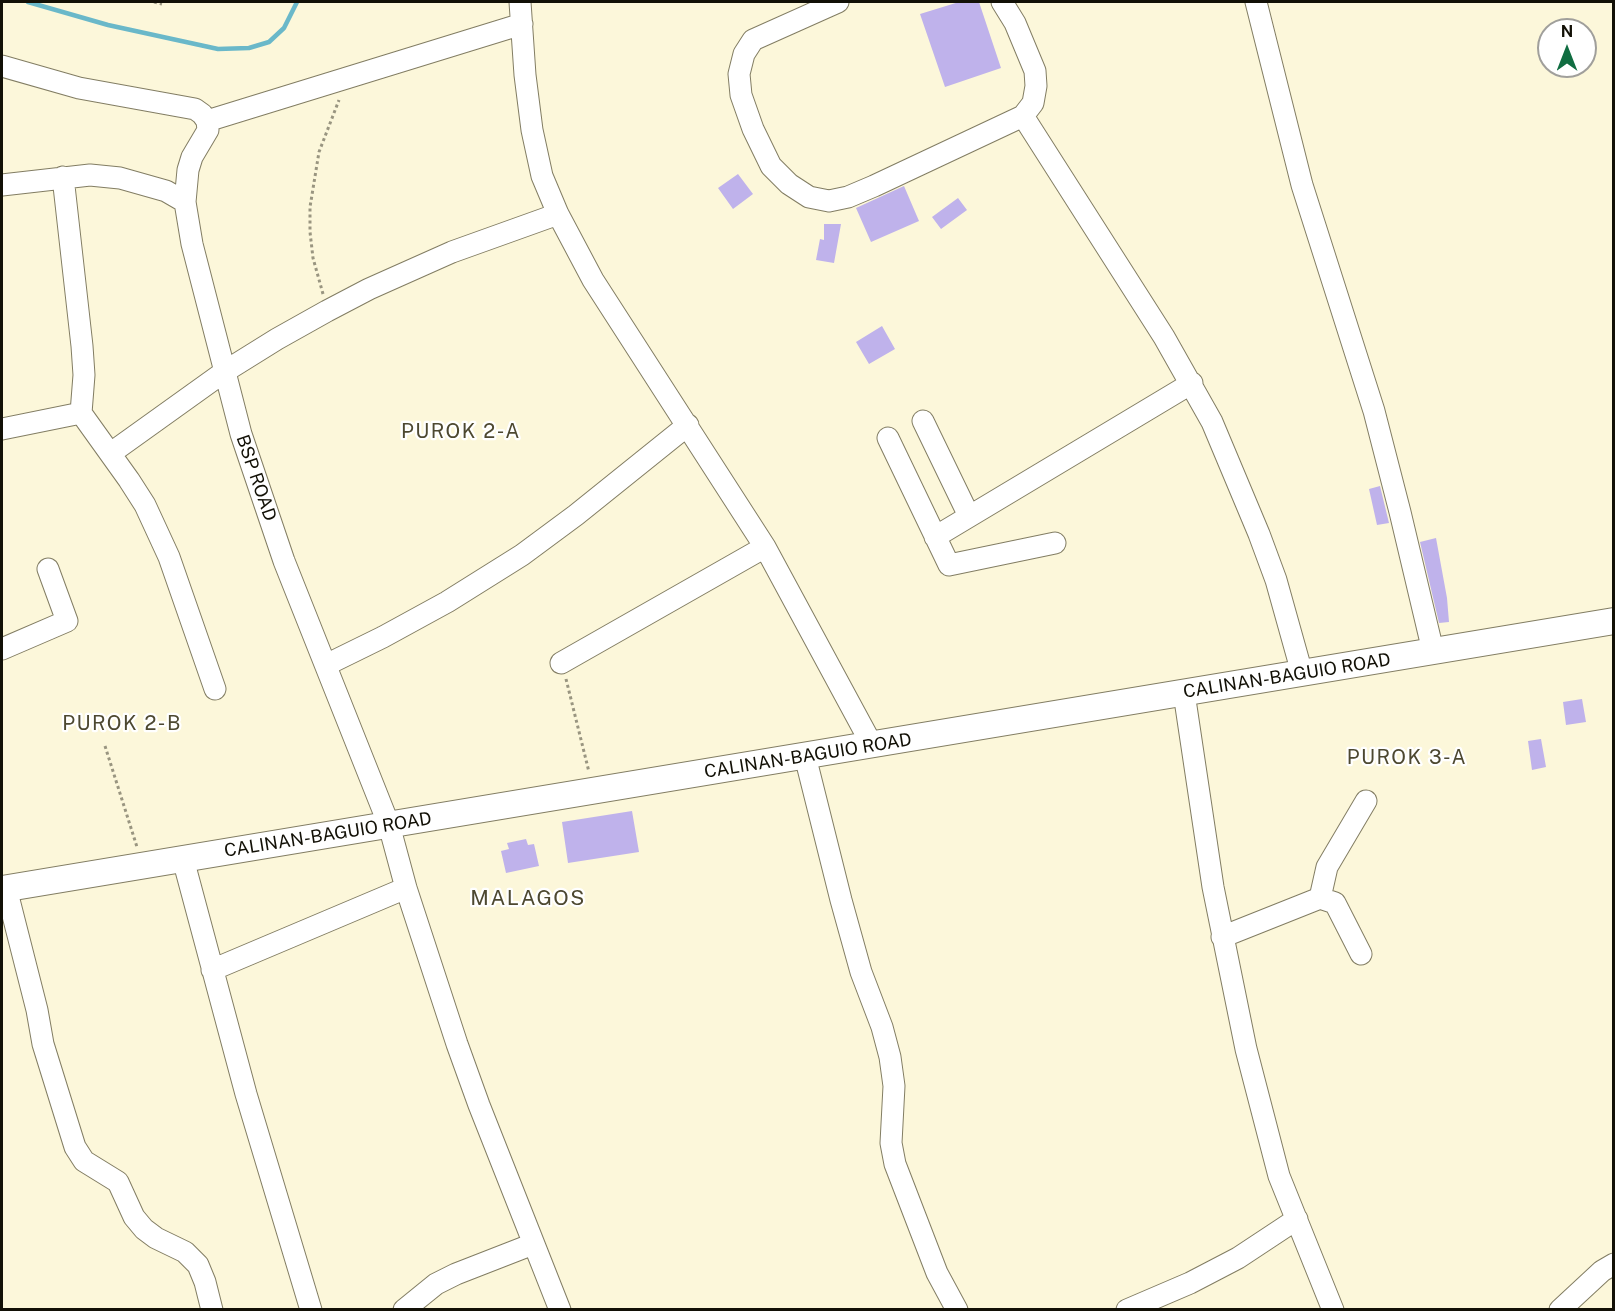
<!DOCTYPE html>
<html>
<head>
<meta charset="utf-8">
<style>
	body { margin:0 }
	#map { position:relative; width:1615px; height:1311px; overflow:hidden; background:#fcf7da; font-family:"Public Sans",sans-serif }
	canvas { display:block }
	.frame { position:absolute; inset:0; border:3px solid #121006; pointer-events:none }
	.north { position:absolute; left:1537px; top:18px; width:60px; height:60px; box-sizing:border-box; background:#fff; border:2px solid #a09f9b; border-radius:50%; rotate:0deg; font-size:16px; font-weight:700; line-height:24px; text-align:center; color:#121006 }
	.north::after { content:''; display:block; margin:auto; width:21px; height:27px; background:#106d41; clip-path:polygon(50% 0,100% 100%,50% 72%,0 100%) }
</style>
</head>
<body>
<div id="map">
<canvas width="1615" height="1311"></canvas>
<div class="frame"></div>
<div class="north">N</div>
</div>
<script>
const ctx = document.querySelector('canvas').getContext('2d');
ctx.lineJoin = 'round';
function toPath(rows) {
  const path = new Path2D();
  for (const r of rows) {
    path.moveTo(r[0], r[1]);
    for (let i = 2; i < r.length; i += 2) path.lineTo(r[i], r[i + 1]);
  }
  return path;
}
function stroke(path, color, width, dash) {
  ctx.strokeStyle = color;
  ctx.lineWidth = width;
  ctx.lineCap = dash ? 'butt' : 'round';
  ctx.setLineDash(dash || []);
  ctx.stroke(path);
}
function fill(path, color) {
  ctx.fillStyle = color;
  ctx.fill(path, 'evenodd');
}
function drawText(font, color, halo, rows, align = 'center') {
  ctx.font = font + ' "Public Sans",sans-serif';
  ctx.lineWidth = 4.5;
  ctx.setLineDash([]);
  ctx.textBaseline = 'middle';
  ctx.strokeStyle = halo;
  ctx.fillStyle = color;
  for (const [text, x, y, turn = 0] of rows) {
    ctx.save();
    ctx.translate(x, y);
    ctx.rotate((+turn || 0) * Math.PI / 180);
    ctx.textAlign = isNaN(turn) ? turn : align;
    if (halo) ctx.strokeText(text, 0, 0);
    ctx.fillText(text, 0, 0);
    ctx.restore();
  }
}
stroke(toPath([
	[28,2,108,25,218,49,249,48,269,42,284,28,297,2]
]), '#6ab8c9', 4.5);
fill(toPath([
	[959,2,979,2,1001,68,945,87,920,14],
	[738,174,753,194,733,209,718,188],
	[904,186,919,221,871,242,856,208],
	[958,198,967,210,941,229,932,217],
	[824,224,841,224,834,263,816,260,820,239,824,240],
	[882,326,895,349,869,364,856,342],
	[1380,486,1389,523,1377,525,1369,489],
	[1436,538,1447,598,1449,622,1439,623,1420,542],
	[1582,699,1586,722,1566,725,1563,702],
	[1541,739,1546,767,1532,770,1528,741],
	[632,811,639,852,568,863,562,822],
	[526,839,528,845,534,844,539,866,506,873,501,851,509,849,507,843]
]), '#bfb2eb');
const minor = toPath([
	[520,2,525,75,532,130,542,176,558,214,593,280,765,547,872,745],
	[838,2,753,40,744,54,739,74,741,95,753,129,771,166,789,184,809,197,829,201,848,197,874,186,1023,116,1033,103,1036,86,1035,71,1015,23,1002,2],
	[1256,2,1302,185,1374,411,1400,512,1433,651],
	[2,66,79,88,195,109,202,114,207,121],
	[1023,116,1164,337,1212,422,1259,534,1276,580,1302,673],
	[207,121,208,130,192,157,188,170,185,202,192,244,241,434,284,561,389,825,406,888,457,1044,479,1105,560,1310],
	[207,121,522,24],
	[63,177,82,346,84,375,81,413,129,480,145,505,169,557,215,689],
	[2,185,90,175,120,178,166,191,185,202],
	[923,421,969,516],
	[2,429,81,413],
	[888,438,949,565,1055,543],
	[111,453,224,372,277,339,327,311,369,289,452,252,558,214],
	[935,537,1192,383],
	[2,649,67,621,48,569],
	[561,663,765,547],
	[326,665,383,637,447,602,522,555,576,515,688,425],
	[1184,693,1213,887,1246,1049,1279,1176,1333,1310],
	[805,756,841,900,861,972,882,1027,890,1057,894,1086,891,1143,895,1164,937,1273,957,1310],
	[183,859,246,1094,311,1310],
	[6,888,37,1010,43,1044,75,1147,84,1161,118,1182,134,1217,144,1229,156,1238,185,1252,198,1265,205,1282,212,1310],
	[1320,898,1327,867,1366,801],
	[1222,937,1320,898,1335,903,1361,954],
	[212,970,406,888],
	[404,1310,436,1284,456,1274,533,1244],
	[1127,1310,1190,1283,1238,1258,1297,1219],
	[1560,1310,1602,1271,1614,1264]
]);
const major = toPath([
	[2,889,1614,621]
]);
stroke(minor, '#827d63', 23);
stroke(major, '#827d63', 28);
stroke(toPath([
	[154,2,162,4],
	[323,294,313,258,310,232,310,207,319,152,339,100],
	[566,679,589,772],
	[105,746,137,847]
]), '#999580', 3, [3, 3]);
stroke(minor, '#fff', 21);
stroke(major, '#fff', 26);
drawText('18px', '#121006', '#fff', [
	["BSP ROAD",256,478,71],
	["CALINAN-BAGUIO ROAD",1287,676,-9],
	["CALINAN-BAGUIO ROAD",808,756,-9],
	["CALINAN-BAGUIO ROAD",328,835,-9]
]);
ctx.letterSpacing = '1.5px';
drawText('20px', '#4d4830', '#fff', [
	["PUROK 2-A",461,432],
	["PUROK 2-B",122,724],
	["PUROK 3-A",1407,758]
]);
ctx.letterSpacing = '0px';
ctx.letterSpacing = '1.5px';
drawText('21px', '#4d4830', '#fff', [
	["MALAGOS",528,899]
]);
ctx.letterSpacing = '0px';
</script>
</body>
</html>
